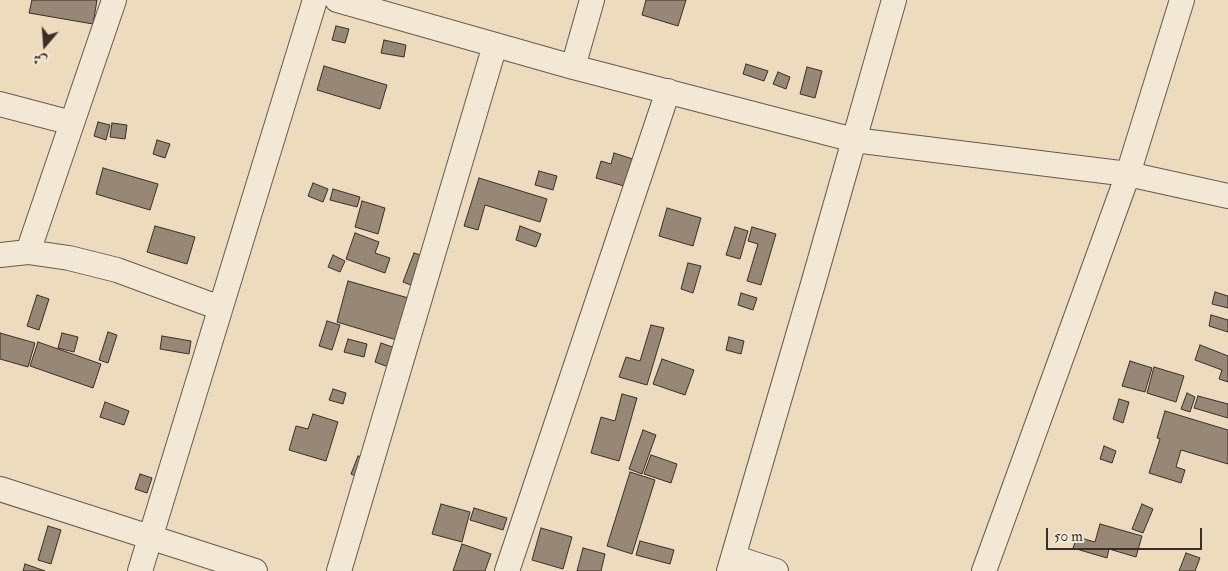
<!DOCTYPE html>
<html>
<head>
<meta charset="utf-8">
<style>
	body { margin:0 }
	#map { position:relative; width:1228px; height:571px; overflow:hidden; background:#eddbbe; font-family:"IM FELL Double Pica",Amiri,serif }
	canvas { display:block }
	.north { position:absolute; left:20px; top:20px; width:50px; height:50px; -webkit-text-stroke:4px #f3e8d5; paint-order:stroke; rotate:198deg; font-size:14px; font-weight:700; line-height:20px; text-align:center; color:#3b2d28 }
	.north::after { content:''; display:block; margin:auto; width:18px; height:22px; background:#3b2d28; clip-path:polygon(50% 0,100% 100%,50% 72%,0 100%) }
	.scale { position:absolute; left:1046px; top:528px; width:156px; height:22px; box-sizing:border-box; border:2px solid #3b2d28; border-top:0; padding-left:6px; font-size:15px; line-height:18px; white-space:nowrap; color:#3b2d28; -webkit-text-stroke:4px #f3e8d5; paint-order:stroke }
</style>
</head>
<body>
<div id="map">
<canvas width="1228" height="571"></canvas>
<div class="north">ش</div>
<div class="scale">50 m</div>
</div>
<script>
const ctx = document.querySelector('canvas').getContext('2d');
ctx.lineJoin = 'round';
function fill(path, color) {
  ctx.fillStyle = color;
  ctx.fill(path, 'evenodd');
}
function toPath(rows) {
  const path = new Path2D();
  for (const r of rows) {
    path.moveTo(r[0], r[1]);
    for (let i = 2; i < r.length; i += 2) path.lineTo(r[i], r[i + 1]);
  }
  return path;
}
function stroke(path, color, width, dash) {
  ctx.strokeStyle = color;
  ctx.lineWidth = width;
  ctx.lineCap = dash ? 'butt' : 'round';
  ctx.setLineDash(dash || []);
  ctx.stroke(path);
}
const building = toPath([
	[32,0,97,0,93,24,29,13,32,0],
	[646,0,686,0,678,26,642,15,646,0],
	[336,26,349,29,345,43,332,40,336,26],
	[384,40,406,45,404,57,381,53,384,40],
	[746,64,768,71,764,81,743,74,746,64],
	[324,66,387,85,380,109,317,90,324,66],
	[807,67,822,71,815,98,800,94,807,67],
	[778,72,790,77,786,89,773,84,778,72],
	[98,122,110,125,106,140,94,136,98,122],
	[112,123,127,125,125,139,110,137,112,123],
	[157,140,170,144,165,158,153,154,157,140],
	[614,153,639,161,631,188,596,178,601,161,611,164,614,153],
	[103,168,158,184,150,210,96,194,103,168],
	[539,171,557,176,553,190,535,185,539,171],
	[479,178,547,199,540,222,485,205,478,230,464,226,479,178],
	[313,183,328,189,323,202,308,196,313,183],
	[333,189,360,197,357,207,330,200,333,189],
	[362,201,385,208,378,234,355,227,362,201],
	[667,208,701,218,693,246,659,236,667,208],
	[155,226,195,237,187,264,147,252,155,226],
	[520,226,541,234,536,247,516,240,520,226],
	[735,227,748,231,740,259,726,255,735,227],
	[752,227,776,234,761,285,747,281,758,244,748,241,752,227],
	[355,233,379,242,375,253,390,258,385,273,346,259,355,233],
	[414,253,427,257,416,287,403,282,414,253],
	[333,255,345,261,340,272,328,267,333,255],
	[688,263,701,266,693,293,681,289,688,263],
	[348,281,412,299,400,341,337,322,348,281],
	[1215,292,1228,296,1228,308,1212,304,1215,292],
	[741,293,757,298,753,310,738,305,741,293],
	[37,295,49,299,39,330,27,326,37,295],
	[1211,315,1228,320,1228,332,1209,326,1211,315],
	[327,321,340,325,332,350,319,346,327,321],
	[651,325,664,328,647,385,619,377,626,357,640,361,651,325],
	[108,332,117,335,108,363,99,360,108,332],
	[0,333,35,343,28,367,0,359,0,333],
	[62,333,78,337,74,352,58,348,62,333],
	[162,336,191,341,189,354,160,349,162,336],
	[729,337,744,341,741,354,726,350,729,337],
	[348,339,367,344,364,357,344,352,348,339],
	[38,342,101,364,93,388,30,366,38,342],
	[381,343,398,349,391,368,375,362,381,343],
	[1200,345,1228,356,1228,382,1219,379,1222,370,1195,360,1200,345],
	[662,359,694,370,685,395,653,384,662,359],
	[1130,361,1152,368,1145,392,1122,386,1130,361],
	[1154,367,1184,376,1176,402,1147,393,1154,367],
	[333,389,346,393,343,404,329,400,333,389],
	[1187,393,1195,397,1190,412,1181,409,1187,393],
	[622,394,637,398,619,461,591,453,601,417,615,421,622,394],
	[1198,396,1228,404,1228,418,1194,408,1198,396],
	[1119,399,1129,402,1123,423,1113,419,1119,399],
	[105,402,129,411,124,425,100,417,105,402],
	[1165,411,1228,430,1228,464,1181,450,1176,467,1185,470,1181,483,1149,473,1160,439,1157,438,1165,411],
	[313,414,338,422,326,461,289,450,296,426,308,429,313,414],
	[643,430,656,435,642,474,629,469,643,430],
	[1104,446,1116,451,1112,463,1100,459,1104,446],
	[651,455,677,464,671,483,644,474,651,455],
	[358,456,370,460,362,479,351,474,358,456],
	[630,472,655,480,632,554,607,546,630,472],
	[140,474,152,478,147,493,135,489,140,474],
	[441,504,470,512,462,542,432,534,441,504],
	[1142,504,1153,509,1143,533,1132,529,1142,504],
	[474,508,507,518,503,530,470,520,474,508],
	[1100,524,1142,536,1136,557,1109,549,1107,558,1073,548,1077,537,1095,542,1100,524],
	[48,526,61,530,51,564,38,560,48,526],
	[541,528,572,537,563,569,532,560,541,528],
	[640,541,674,550,670,564,636,555,640,541],
	[462,544,491,554,485,571,453,571,462,544],
	[583,548,605,554,601,571,577,571,583,548],
	[1186,553,1200,558,1195,571,1179,571,1186,553],
	[25,564,45,571,23,571,25,564]
]);
fill(building, '#988776');
stroke(building, '#3b2d28', 1);
const minor = toPath([
	[337,0,573,67,854,140,1128,174,1228,196],
	[573,67,592,0],
	[0,104,72,123],
	[28,252,114,0],
	[0,255,28,252,69,258,117,270,220,308],
	[0,489,255,571],
	[733,557,776,571],
	[140,571,315,0],
	[339,571,495,45],
	[507,571,668,91],
	[729,571,813,284,894,0],
	[984,571,1128,174,1182,0]
]);
stroke(minor, '#68584e', 26);
stroke(minor, '#f3e8d5', 24);
</script>
</body>
</html>
